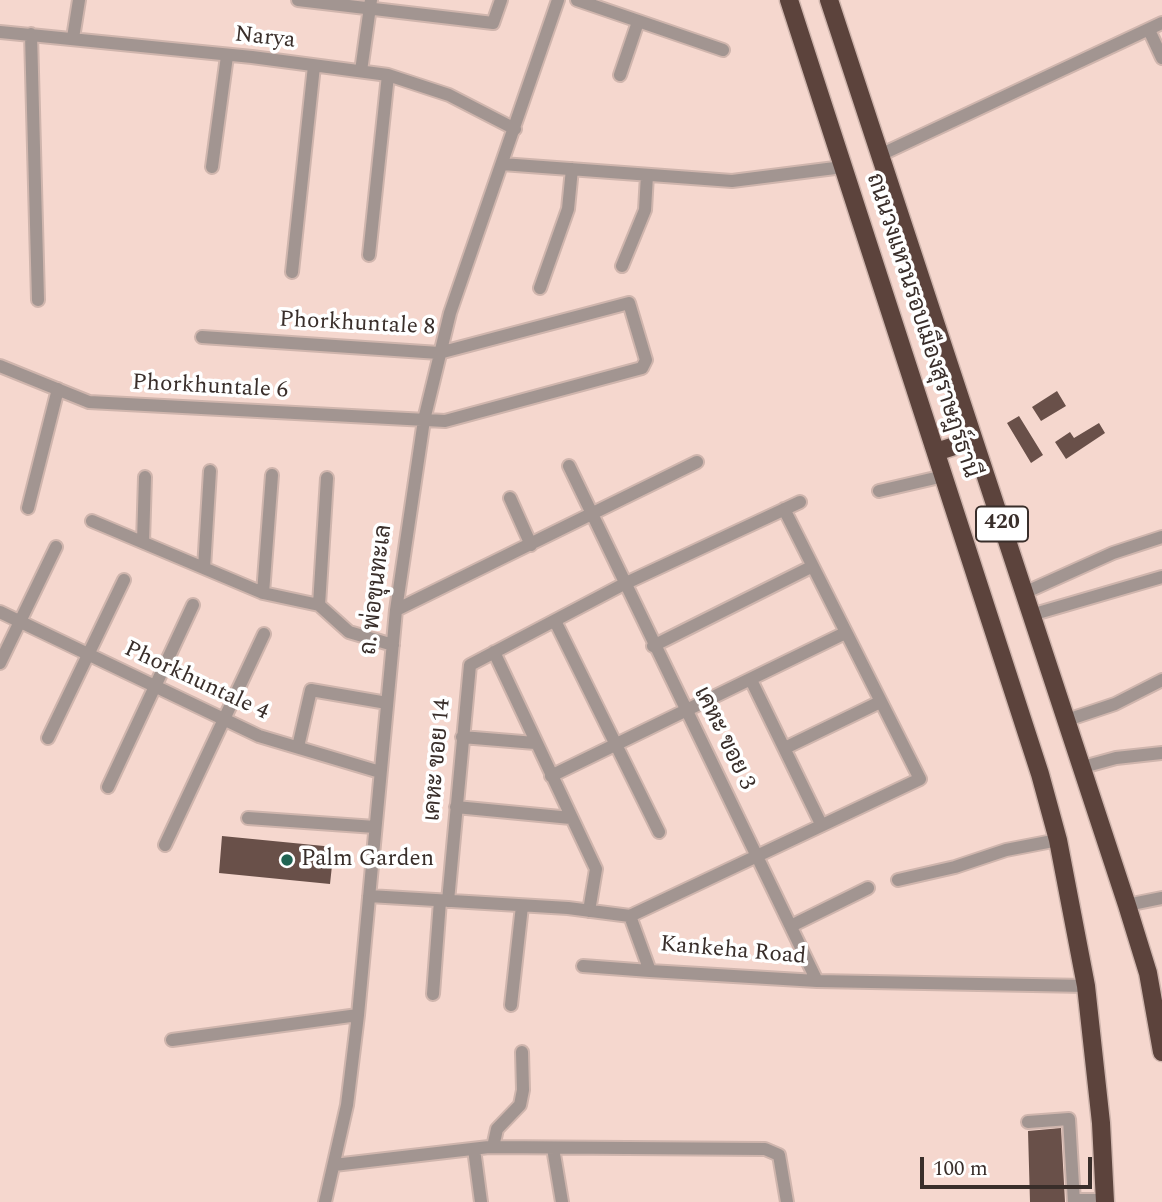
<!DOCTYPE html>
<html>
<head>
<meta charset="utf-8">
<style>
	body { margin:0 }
	#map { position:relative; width:1162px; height:1202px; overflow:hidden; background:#f5d7ce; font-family:Spectral,serif }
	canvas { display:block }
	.scale { position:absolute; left:920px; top:1157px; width:172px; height:32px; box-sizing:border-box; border:4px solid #392e2a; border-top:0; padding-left:9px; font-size:21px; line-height:24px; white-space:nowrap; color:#392e2a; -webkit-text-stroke:5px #fff; paint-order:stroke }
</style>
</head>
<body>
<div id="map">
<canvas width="1162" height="1202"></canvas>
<div class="scale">100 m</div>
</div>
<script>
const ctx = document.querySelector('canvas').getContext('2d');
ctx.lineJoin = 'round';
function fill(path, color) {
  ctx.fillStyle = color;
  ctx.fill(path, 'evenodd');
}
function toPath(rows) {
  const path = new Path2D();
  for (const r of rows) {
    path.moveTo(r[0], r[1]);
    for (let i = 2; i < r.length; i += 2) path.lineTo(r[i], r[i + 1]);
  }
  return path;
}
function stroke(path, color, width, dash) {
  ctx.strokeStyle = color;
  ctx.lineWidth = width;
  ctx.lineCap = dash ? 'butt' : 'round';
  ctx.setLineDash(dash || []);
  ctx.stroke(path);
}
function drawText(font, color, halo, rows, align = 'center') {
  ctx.font = font + ' Spectral,Sarabun,serif';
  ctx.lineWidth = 7;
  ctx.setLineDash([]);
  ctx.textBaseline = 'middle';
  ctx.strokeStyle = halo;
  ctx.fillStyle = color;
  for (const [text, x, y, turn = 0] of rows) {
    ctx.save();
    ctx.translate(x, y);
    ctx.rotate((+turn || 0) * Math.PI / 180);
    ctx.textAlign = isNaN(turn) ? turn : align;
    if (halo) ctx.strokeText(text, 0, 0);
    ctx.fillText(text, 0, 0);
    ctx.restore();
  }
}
fill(toPath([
	[1057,391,1066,406,1041,421,1032,407],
	[1019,416,1043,455,1031,463,1007,423],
	[1099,423,1105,433,1066,459,1055,442,1070,432,1074,438],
	[222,836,334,847,330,884,219,873],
	[1061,1128,1065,1202,1030,1202,1028,1131]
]), '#695049');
const minor = toPath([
	[298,0,493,23,501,0],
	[577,0,723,50],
	[1149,30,1162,58],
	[0,32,252,57,388,75,449,95,515,129],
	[31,34,38,300],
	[73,38,79,0],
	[361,71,371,0],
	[620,75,638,22],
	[880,155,1162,23],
	[502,164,732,181,843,167],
	[212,167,227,56],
	[369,255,388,75],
	[622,266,645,210,647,175],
	[292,272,314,66],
	[540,288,568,209,572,169],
	[0,366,89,402,445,421,642,368,646,360,629,303,439,353,202,337],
	[569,466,817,981],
	[879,491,944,476],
	[510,498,531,545],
	[28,508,58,389],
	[92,521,263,593,319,605,349,632,393,645],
	[143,542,145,477],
	[204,568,210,471],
	[263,593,272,475],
	[1024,593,1113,553,1162,537],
	[319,605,327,478],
	[396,610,697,462],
	[0,612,259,736,380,772],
	[1031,615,1162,577],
	[555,621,659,832],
	[653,646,811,567],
	[494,652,596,869,589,911],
	[0,663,56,547],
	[751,680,821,824],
	[1067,720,1115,704,1162,680],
	[462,737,535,743],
	[48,738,124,580],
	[298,747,311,690,387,703],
	[785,748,880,702],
	[1083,767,1116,758,1162,753],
	[551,776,845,633],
	[108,787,193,605],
	[456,807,571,818],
	[248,818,375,827],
	[165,845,264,634],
	[898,880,955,867,1006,850,1058,840],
	[369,896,568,908,630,916,920,779,784,509],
	[448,901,470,665,624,584,800,502],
	[1127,905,1162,898],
	[630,916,650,971,817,981,1086,986],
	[791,926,868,888],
	[583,966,650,971],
	[433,994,440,901],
	[511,1005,522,906],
	[172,1040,358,1015],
	[1028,1122,1069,1119,1074,1202],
	[493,1147,497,1129,520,1105,523,1090,522,1052],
	[553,1148,562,1202],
	[474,1149,481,1202],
	[334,1165,489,1147,765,1149,779,1155,787,1202],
	[1074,1200,1105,1200],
	[325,1202,347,1105,358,1015,396,610,424,420,450,313,558,0]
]);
const highway = toPath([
	[789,0,1040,774,1058,840,1086,986,1101,1123,1105,1202],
	[829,0,1127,905,1148,973,1162,1052],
	[936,452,973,440]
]);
stroke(minor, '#cfb5ad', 16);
stroke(highway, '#cfb5ad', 21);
stroke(minor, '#a29591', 12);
stroke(highway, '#5c433c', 18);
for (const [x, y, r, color] of [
	[287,860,7,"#216453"]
]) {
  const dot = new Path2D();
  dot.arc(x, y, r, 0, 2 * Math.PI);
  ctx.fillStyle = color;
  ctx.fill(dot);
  stroke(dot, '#fff', 2.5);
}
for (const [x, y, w] of [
	[1002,524,52]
]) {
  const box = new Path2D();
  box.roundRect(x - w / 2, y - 17.5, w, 35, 5);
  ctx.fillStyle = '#fff';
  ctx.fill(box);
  stroke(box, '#392e2a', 2);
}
drawText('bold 21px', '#392e2a', null, [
	["420",1002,524]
]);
drawText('23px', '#392e2a', '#fff', [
	["Narya",265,39,6],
	["Phorkhuntale 8",357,325,3],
	["ถนนวงแหวนรอบเมืองสุราษฎร์ธานี",921,326,72],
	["Phorkhuntale 6",210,388,3],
	["ถ. พ่อขุนทะเล",378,590,-83],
	["Phorkhuntale 4",196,682,25],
	["เคหะ ขอย 3",723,739,64],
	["เคหะ ขอย 14",439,760,-85],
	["Kankeha Road",733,952,5]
]);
drawText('23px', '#392e2a', '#fff', [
	["Palm Garden",301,860]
], 'left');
</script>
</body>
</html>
